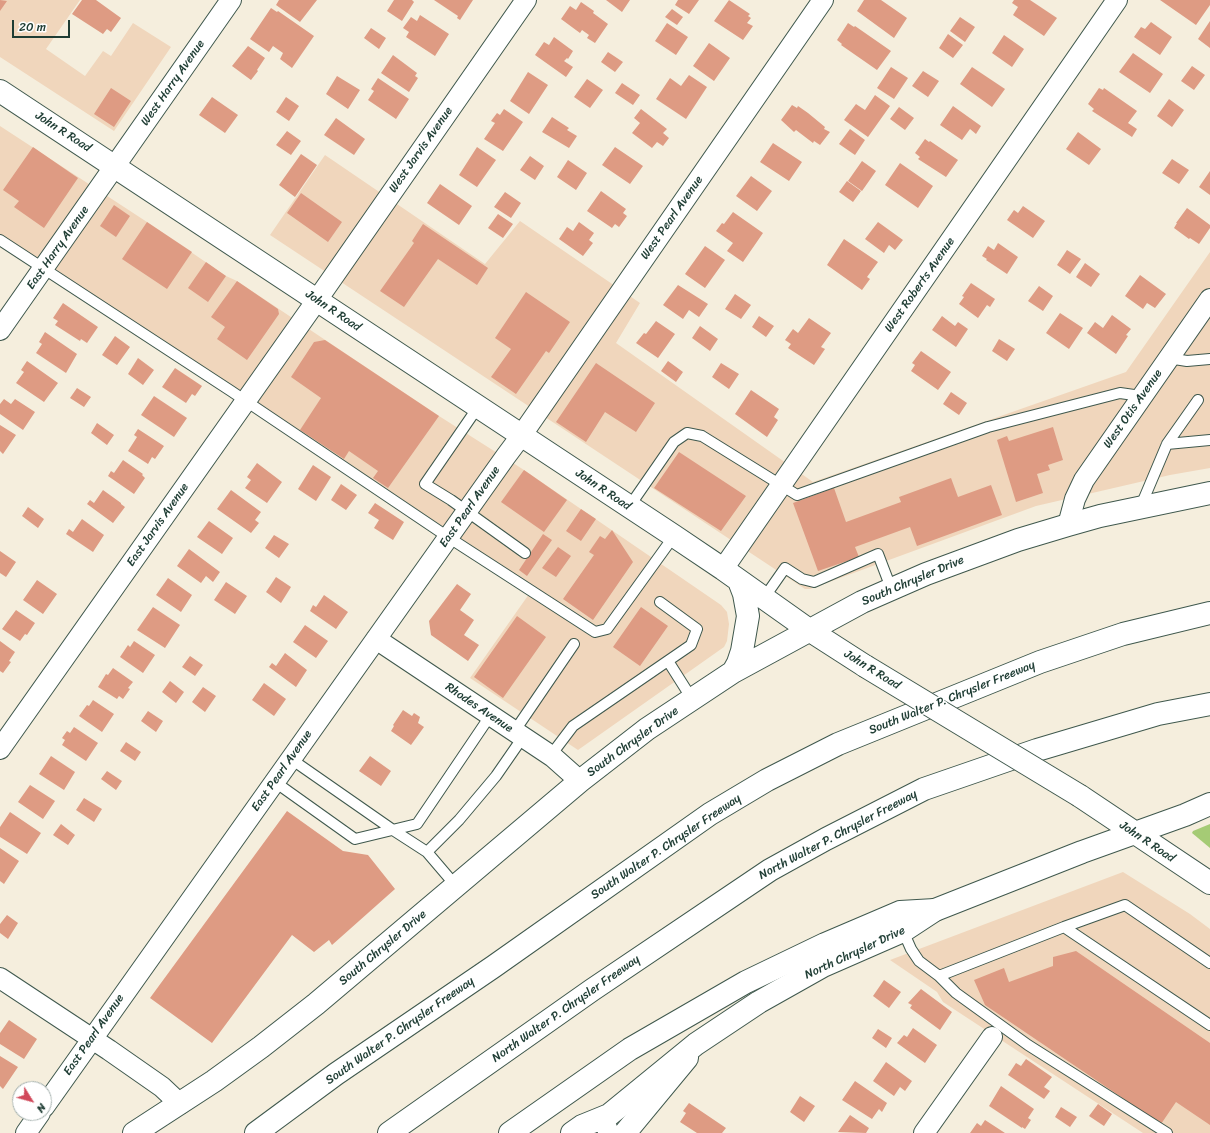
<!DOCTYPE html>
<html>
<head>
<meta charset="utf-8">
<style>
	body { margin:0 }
	#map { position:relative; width:1210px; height:1133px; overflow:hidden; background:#f5eedd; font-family:Sriracha,sans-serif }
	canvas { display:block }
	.north { position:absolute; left:12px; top:1081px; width:40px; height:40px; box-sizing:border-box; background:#fff; border:1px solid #a5b1ae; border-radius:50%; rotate:127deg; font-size:11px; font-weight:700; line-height:16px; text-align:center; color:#1f3d34 }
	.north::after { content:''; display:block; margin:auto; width:14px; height:18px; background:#d1495b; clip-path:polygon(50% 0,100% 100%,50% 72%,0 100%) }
	.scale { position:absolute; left:12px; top:20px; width:58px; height:18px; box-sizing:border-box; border:2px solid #1f3d34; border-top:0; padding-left:5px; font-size:12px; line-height:14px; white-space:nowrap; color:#1f3d34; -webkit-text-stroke:3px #fff; paint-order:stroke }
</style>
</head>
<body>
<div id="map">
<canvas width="1210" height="1133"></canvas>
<div class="north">N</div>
<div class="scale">20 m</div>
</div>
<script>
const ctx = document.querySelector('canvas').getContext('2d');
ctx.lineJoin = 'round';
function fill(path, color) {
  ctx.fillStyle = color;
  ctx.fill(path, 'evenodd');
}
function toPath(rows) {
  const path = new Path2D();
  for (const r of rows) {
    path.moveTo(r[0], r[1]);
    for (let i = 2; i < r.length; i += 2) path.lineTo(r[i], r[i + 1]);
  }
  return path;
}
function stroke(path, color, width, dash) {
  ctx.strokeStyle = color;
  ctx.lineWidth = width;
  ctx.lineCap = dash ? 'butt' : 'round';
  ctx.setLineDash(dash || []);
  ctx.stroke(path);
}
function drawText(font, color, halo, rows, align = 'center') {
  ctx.font = font + ' Sriracha,sans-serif';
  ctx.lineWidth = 3;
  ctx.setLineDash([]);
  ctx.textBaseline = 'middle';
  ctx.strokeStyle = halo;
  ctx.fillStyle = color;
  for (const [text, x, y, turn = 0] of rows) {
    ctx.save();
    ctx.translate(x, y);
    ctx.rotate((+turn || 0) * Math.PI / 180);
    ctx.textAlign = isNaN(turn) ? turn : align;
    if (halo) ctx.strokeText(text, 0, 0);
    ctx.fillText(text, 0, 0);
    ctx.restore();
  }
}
fill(toPath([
	[0,0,80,0,46,49,85,76,103,51,111,56,133,23,171,47,114,131,0,57],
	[0,126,147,222,226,276,237,281,439,416,524,470,721,605,727,612,729,624,727,641,724,647,578,750,470,678,534,587,267,410,0,235],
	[325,155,485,264,520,221,640,303,616,343,813,482,1126,372,1210,252,1210,468,1170,475,1036,506,810,589,805,589,270,235],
	[1123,872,1190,914,1210,929,1210,1133,1143,1133,943,1002,937,992,890,960]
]), '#f0d6bc');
fill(toPath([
	[1210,824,1210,848,1192,833,1193,831]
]), '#a5cb75');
fill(toPath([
	[0,0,7,1,0,11],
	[82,0,96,0,121,18,111,32,107,29,103,34,72,14],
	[279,0,317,0,300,22,276,5],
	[394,0,412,0,414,2,402,21,387,11],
	[434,0,473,0,460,20,457,18,458,16],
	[606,0,630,0,622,12],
	[678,0,699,0,689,14,675,5],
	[729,0,750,14,748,16,751,18,747,23,753,26,743,40,714,21],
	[864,0,881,0,907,18,894,38,857,11],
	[1014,0,1030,0,1057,18,1044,36,1013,15,1018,7,1012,3],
	[1160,0,1210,0,1210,5,1196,25],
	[581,2,594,11,593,13,608,24,595,43,587,38,589,35,582,30,580,33,561,19,570,6,576,10],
	[271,8,277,12,278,11,314,36,292,68,280,59,283,53,273,46,269,52,250,39],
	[672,9,683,17,677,25,665,17],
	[420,15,449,34,435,56,406,37,409,32,403,28,411,17,417,21],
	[960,17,975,27,965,42,950,31],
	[1210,21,1210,48,1198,39],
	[1151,22,1172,37,1160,55,1134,37,1141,27,1145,29],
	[667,23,688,37,676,55,655,41],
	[848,23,854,27,855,26,891,51,877,70,841,45,842,44,837,40],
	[371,28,386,38,379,49,364,38],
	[948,34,963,45,953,58,939,48],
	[1004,35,1024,49,1012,67,992,53],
	[554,37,573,51,568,59,567,58,564,61,573,67,566,77,535,55,544,42,549,45],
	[709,43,730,58,714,81,693,66],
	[248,46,265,58,257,70,258,71,251,80,232,66],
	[608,52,623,62,615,72,601,62],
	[1133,53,1163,74,1150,93,1119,72],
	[393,55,417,73,415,76,418,78,409,92,381,73],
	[1192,66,1205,75,1194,90,1181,81],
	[891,67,908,78,894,99,877,88],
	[972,67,1005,89,992,107,960,84],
	[923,71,939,81,928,97,912,86],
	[528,72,548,85,529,114,510,101],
	[689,75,707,87,686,119,656,99,670,78,681,86],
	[337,76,360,90,348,109,326,94],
	[378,78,409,99,396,119,368,100,374,91,371,89],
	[587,79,603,90,590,108,574,97],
	[622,83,640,95,633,105,615,93],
	[111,88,131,101,114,127,94,114],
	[1099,88,1103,90,1104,88,1137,111,1128,123,1137,129,1132,137,1092,111,1094,109,1088,104],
	[875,95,890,106,868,137,844,120,856,104,865,110],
	[212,97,238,115,225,133,199,115],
	[286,97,299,106,289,121,276,112],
	[1169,99,1184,110,1172,127,1157,116],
	[792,105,797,108,798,106,808,113,825,127,824,129,830,132,820,145,814,141,813,143,796,130,794,132,781,120],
	[953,106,981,126,976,134,970,129,962,140,940,125],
	[899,107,914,118,905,130,890,119],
	[504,109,523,122,503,151,484,139,495,123,491,121,497,113,500,115],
	[641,109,667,129,663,133,669,138,663,146,657,142,652,148,632,133,640,123,634,118],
	[552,117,569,128,567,130,577,136,569,148,542,132],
	[336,118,365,139,354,155,324,135],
	[850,129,865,140,855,155,839,144],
	[287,131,301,141,291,155,276,145],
	[1078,132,1101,149,1089,165,1066,149],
	[925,139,929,142,930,141,958,160,946,177,918,159,920,157,915,153],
	[773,143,802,162,789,181,760,162],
	[33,147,78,178,44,228,14,207,19,201,3,190],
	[477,147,496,160,477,187,459,175],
	[615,147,643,166,630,184,602,165],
	[301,154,317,165,295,197,279,185],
	[530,156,544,166,535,180,520,170],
	[1172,159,1189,170,1179,184,1162,173],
	[568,160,587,173,576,190,557,177],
	[862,161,876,171,862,191,848,181],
	[900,163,933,186,918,208,885,185],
	[1210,171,1210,195,1199,187],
	[751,176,772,191,757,211,736,196],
	[847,181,861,191,853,202,839,192],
	[440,184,472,206,459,225,427,203],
	[601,191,626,209,623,213,627,216,619,227,615,224,612,228,587,211],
	[505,192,521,203,511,218,494,207],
	[301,193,342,222,328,242,287,213],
	[114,205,130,216,116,237,100,226],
	[1023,206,1045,221,1033,238,1007,220,1014,210,1018,213],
	[1187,208,1210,225,1210,228,1199,244,1190,238,1189,239,1174,228,1177,223,1176,223],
	[733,212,763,233,743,262,727,251,733,243,716,231,722,223,724,224],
	[498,214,513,224,503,238,488,228],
	[147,222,192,252,167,289,122,259],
	[579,222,594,233,589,240,593,243,583,256,559,239,567,227,573,231],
	[878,222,903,240,895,250,889,245,884,253,865,239],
	[423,224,488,268,477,285,438,259,404,307,380,291,414,243,412,241],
	[844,239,878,262,867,277,870,279,862,290,827,265],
	[998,243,1018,257,1007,274,986,260,987,259,982,256,988,246,994,250],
	[705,246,725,260,705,288,685,274],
	[1067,250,1081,259,1070,274,1057,265],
	[206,262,226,276,208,302,188,288],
	[1085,263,1100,274,1091,287,1076,277],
	[1140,275,1166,294,1155,308,1147,303,1143,309,1125,296],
	[237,281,278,309,279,314,247,360,217,339,225,327,211,317],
	[971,283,995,299,990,307,987,305,978,318,959,304,964,297,962,296],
	[678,285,708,304,699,317,689,310,683,319,663,305],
	[1039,286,1053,296,1043,311,1028,301],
	[526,292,570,322,549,353,546,351,516,394,491,377,511,349,495,338],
	[735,294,751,305,741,319,725,309],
	[63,303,98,327,87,343,81,339,80,341,55,325,58,321,53,318],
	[1060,313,1083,328,1069,349,1046,333],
	[1112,315,1131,329,1126,335,1128,336,1116,354,1087,333,1095,322,1103,328],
	[759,316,774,326,766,337,752,327],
	[942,316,955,326,958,322,968,329,956,347,932,330],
	[809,318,831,333,821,347,825,349,814,365,788,348,791,344,785,340,793,329,798,333],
	[656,321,675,334,658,358,636,343,644,333,646,334],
	[700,326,718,339,710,351,692,338],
	[45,332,77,354,66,373,36,353,42,344,39,342],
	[115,336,130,347,117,365,102,355],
	[999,339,1015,349,1007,361,992,351],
	[325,340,439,416,388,488,373,478,378,471,349,451,344,459,300,430,321,398,291,377,314,342],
	[921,351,951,372,938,390,911,371,915,365,912,363],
	[138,358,154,370,143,385,128,374],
	[27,361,58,383,44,402,16,383,24,372,21,370],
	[668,361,683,372,676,382,661,371],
	[596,363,655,403,636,432,605,412,586,442,556,422],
	[721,363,739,374,729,389,712,377],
	[175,368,202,386,195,396,192,394,186,403,162,387],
	[77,388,91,397,84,407,70,398],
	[751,390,779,409,774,417,778,420,767,437,735,414],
	[951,392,967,403,959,415,943,404],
	[154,396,187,418,174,437,141,415],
	[4,399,11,404,15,399,35,412,23,430,0,414,0,404],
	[97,423,114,435,107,445,91,433],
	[0,425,16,435,3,454,0,451],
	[1053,427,1063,460,1048,465,1050,470,1037,474,1043,493,1016,502,997,440,1007,436,1009,441],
	[138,429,164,446,155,459,152,457,148,464,128,451,137,437,134,435],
	[679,452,746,496,721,531,654,488],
	[123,460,143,474,142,475,145,478,134,494,108,476,111,471,114,473],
	[257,463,282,482,267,503,245,488,251,480,247,477],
	[313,465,331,477,316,501,298,489],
	[524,470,567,500,544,532,501,502],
	[951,478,958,497,991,485,1002,515,917,546,910,527,855,547,859,557,818,571,793,503,834,488,846,522,901,502,899,497],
	[341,484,357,495,346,510,331,500],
	[103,490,121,503,121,504,125,507,113,523,87,504,90,500,94,503],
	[231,490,261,512,255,520,259,523,251,533,217,509],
	[375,503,404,522,393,540,374,528,379,520,368,513],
	[28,507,44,519,38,528,22,516],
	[581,509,596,519,581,541,566,531],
	[82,519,104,535,93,552,66,534,69,529,73,532],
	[209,521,233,538,222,554,197,537],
	[612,530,633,562,593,620,563,599,594,555,589,552,600,536,605,539],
	[543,534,552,540,527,576,519,570],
	[274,535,289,544,279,558,265,548],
	[558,547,571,556,556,577,542,568],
	[189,549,220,572,213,582,206,576,201,583,177,566],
	[0,551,16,562,6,577,0,573],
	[276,577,291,587,281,603,266,592],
	[168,578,192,595,181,612,156,595],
	[37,580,57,594,43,614,23,600],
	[226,582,247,596,235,614,214,600],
	[457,584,471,594,460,610,474,620,464,635,479,645,468,661,431,635,429,621],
	[324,595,348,612,336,629,310,611,313,605,316,607],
	[153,607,180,625,165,648,137,630],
	[641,607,668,626,640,666,613,647],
	[16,610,35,623,27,635,25,634,20,641,2,629],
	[517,616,546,637,503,698,474,677],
	[305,625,328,641,316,658,293,642],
	[0,641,15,652,9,661,11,662,3,673,0,671],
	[134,641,155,655,143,673,120,657,128,645,130,647],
	[285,653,307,670,296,687,269,667,272,663,276,666],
	[190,656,203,665,195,676,182,667],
	[113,668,133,682,128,688,130,689,123,699,119,696,117,699,98,687,106,674,108,675],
	[170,681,184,692,176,703,162,692],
	[264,683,286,699,274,716,252,700],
	[203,687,216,696,205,712,192,702],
	[93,700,114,714,102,732,79,716,87,705,89,706],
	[403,710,412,716,414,713,420,717,418,723,424,727,411,745,391,731,394,726,393,725],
	[148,711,163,721,156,732,141,721],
	[74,727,98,743,86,761,62,745,65,740,62,738,67,731,70,733],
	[126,742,141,752,135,761,120,751],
	[51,756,75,772,64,790,39,774],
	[370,756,391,771,381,786,359,771],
	[107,771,122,781,116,790,101,779],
	[30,785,55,801,43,819,18,802],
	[84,798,102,809,94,822,76,810],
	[287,811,343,851,368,855,395,889,332,945,329,940,314,952,292,935,212,1043,150,998],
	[10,812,41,833,27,854,0,837,0,827],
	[61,824,75,835,68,845,53,835],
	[0,848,19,861,4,884,0,881],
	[7,915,18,923,8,939,0,933,0,924],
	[1076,951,1210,1043,1210,1125,1176,1102,1161,1124,985,1005,974,980,1004,968,1009,982,1053,966,1053,957],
	[884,980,901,992,889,1008,873,996],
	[921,989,952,1012,940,1030,910,1008,912,1005,908,1003],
	[9,1020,37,1039,24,1059,0,1044,0,1033],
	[913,1028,937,1045,925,1063,897,1043,904,1035,907,1037],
	[878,1029,892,1038,886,1048,872,1038],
	[0,1056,18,1067,3,1089,0,1086],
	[1026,1059,1052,1077,1044,1087,1050,1091,1044,1099,1008,1075,1016,1063,1021,1066],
	[886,1062,912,1081,905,1091,900,1087,894,1096,873,1081],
	[855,1081,887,1103,882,1112,879,1109,872,1119,842,1100],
	[1001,1086,1034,1109,1028,1118,1031,1120,1025,1129,1022,1127,1022,1128,989,1106],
	[800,1096,815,1106,804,1122,790,1112],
	[689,1103,726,1128,722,1133,697,1133,680,1122,686,1113,683,1111],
	[1098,1104,1112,1114,1104,1126,1089,1116],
	[1061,1107,1077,1117,1070,1127,1055,1117],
	[850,1115,869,1128,866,1133,838,1132],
	[985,1120,1005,1133,970,1133,977,1123,981,1126]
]), '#de9b83');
const service = toPath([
	[0,240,231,391,448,537,595,632,607,629,674,536],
	[1168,358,1187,361,1210,359],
	[478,407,425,484,451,500,525,553],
	[1167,444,1210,440],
	[629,507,674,442,687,433,702,436,797,495,988,427,1120,393,1141,396],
	[1140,508,1167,444,1198,400],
	[764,598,785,568,802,579,814,582,878,554,891,588],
	[668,661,692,699],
	[514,732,574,644],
	[551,755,573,726,691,645,697,629,660,602],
	[291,759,393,830,427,852,459,820,496,776,523,737],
	[275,782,355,839,417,824,490,716],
	[427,852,456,886],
	[1064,927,1210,1025],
	[903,931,911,949,919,961,939,976,956,993,1028,1045,1167,1133],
	[939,976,1064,927,1125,905,1210,963]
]);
const minor = toPath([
	[0,330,231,0],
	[1068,525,1075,499,1084,480,1210,299],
	[723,569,1117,0],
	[376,639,553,757,580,781],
	[0,749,317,300,526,0],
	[0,978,109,1050,162,1087,180,1104],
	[44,1107,506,456,521,436,823,0],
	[583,1125,600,1121,606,1126,609,1133],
	[26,1133,40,1113],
	[924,1133,992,1037]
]);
const tertiary = toPath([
	[625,1133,687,1058]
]);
const secondary = toPath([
	[0,91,674,536,723,569,809,630,865,666],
	[733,672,738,663,742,651,748,616,744,594,739,581],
	[1080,796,1210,883],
	[134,1133,214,1081,261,1047,316,1004,580,781,647,729,733,672,862,602,926,574,1018,540,1068,525,1100,516,1210,493],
	[572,1133,582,1126,609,1115,696,1044,759,1002,823,966,903,931,935,910,1082,852,1185,815,1210,804]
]);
const motorway = toPath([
	[256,1133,336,1074,493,967,710,814,767,780,838,744,1040,662,1123,634,1210,613],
	[389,1133,592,990,770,870,826,839,924,789,1037,750,1158,714,1210,704],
	[510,1133,630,1049,746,982,825,944,900,912,935,910]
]);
stroke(service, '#3f584d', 12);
stroke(minor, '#3f584d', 22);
stroke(tertiary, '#3f584d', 24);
stroke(secondary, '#3f584d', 24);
stroke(motorway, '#3f584d', 24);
stroke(service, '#fff', 10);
stroke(minor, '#fff', 20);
stroke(tertiary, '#fff', 22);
stroke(secondary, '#fff', 22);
stroke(motorway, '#fff', 22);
const secondaryBridge = toPath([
	[865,666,1080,796]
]);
stroke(secondaryBridge, '#3f584d', 24, []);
stroke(secondaryBridge, '#fff', 22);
drawText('12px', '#1f3d34', '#fff', [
	["West Harry Avenue",173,83,-55],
	["John R Road",63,132,33],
	["West Jarvis Avenue",421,150,-55],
	["West Pearl Avenue",672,218,-55],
	["East Harry Avenue",58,248,-55],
	["West Roberts Avenue",920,285,-55],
	["John R Road",333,311,34],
	["West Otis Avenue",1133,409,-55],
	["John R Road",603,490,34],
	["East Pearl Avenue",470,507,-55],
	["East Jarvis Avenue",158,525,-55],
	["South Chrysler Drive",913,581,-23],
	["John R Road",872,670,32],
	["South Walter P. Chrysler Freeway",952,698,-22],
	["Rhodes Avenue",479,708,34],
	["South Chrysler Drive",633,742,-36],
	["East Pearl Avenue",282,771,-55],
	["North Walter P. Chrysler Freeway",838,835,-28],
	["John R Road",1147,842,34],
	["South Walter P. Chrysler Freeway",666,847,-34],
	["South Chrysler Drive",383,948,-40],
	["North Chrysler Drive",855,953,-25],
	["North Walter P. Chrysler Freeway",566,1009,-35],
	["South Walter P. Chrysler Freeway",400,1031,-35],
	["East Pearl Avenue",94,1035,-55]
]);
</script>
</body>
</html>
